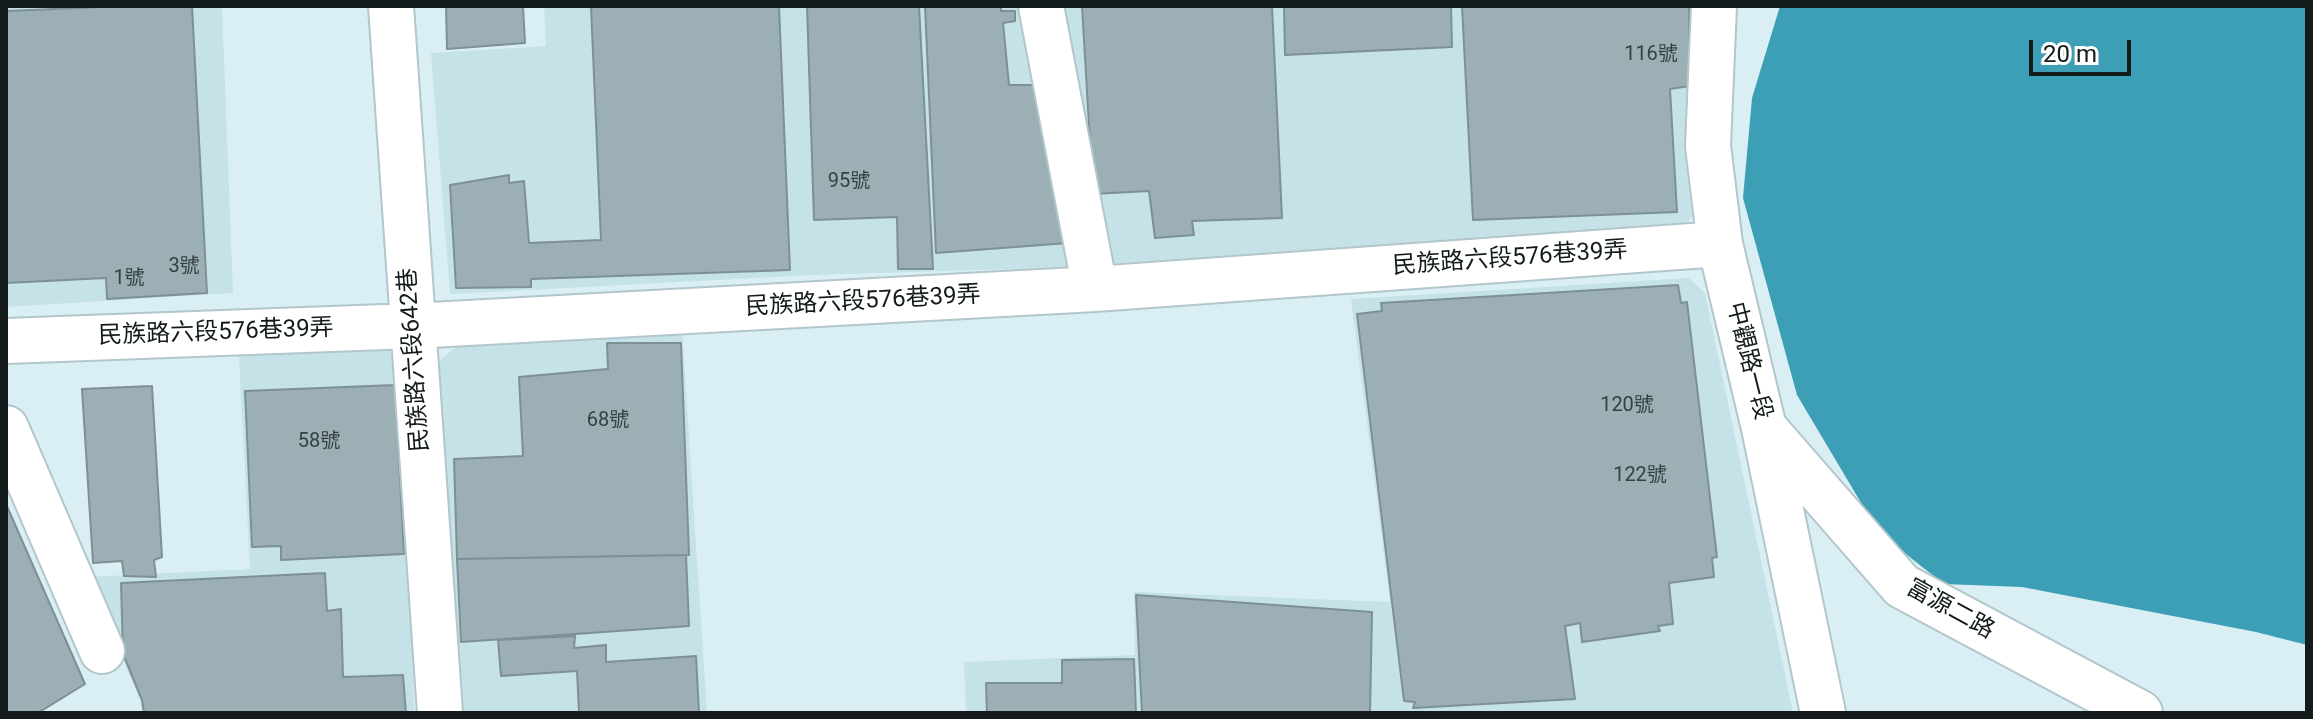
<!DOCTYPE html>
<html>
<head>
<meta charset="utf-8">
<style>
	body { margin:0 }
	#map { position:relative; width:2313px; height:719px; overflow:hidden; background:#daeff4; font-family:Roboto,sans-serif }
	canvas { display:block }
	.frame { position:absolute; inset:0; border:8px solid #131b1d; pointer-events:none }
	.scale { position:absolute; left:2029px; top:40px; width:102px; height:36px; box-sizing:border-box; border:4px solid #131b1d; border-top:0; padding-left:10px; font-size:24px; line-height:28px; white-space:nowrap; color:#131b1d; -webkit-text-stroke:6px #fff; paint-order:stroke }
</style>
</head>
<body>
<div id="map">
<canvas width="2313" height="719"></canvas>
<div class="frame"></div>
<div class="scale">20 m</div>
</div>
<script>
const ctx = document.querySelector('canvas').getContext('2d');
ctx.lineJoin = 'round';
function fill(path, color) {
  ctx.fillStyle = color;
  ctx.fill(path, 'evenodd');
}
function toPath(rows) {
  const path = new Path2D();
  for (const r of rows) {
    path.moveTo(r[0], r[1]);
    for (let i = 2; i < r.length; i += 2) path.lineTo(r[i], r[i + 1]);
  }
  return path;
}
function stroke(path, color, width, dash) {
  ctx.strokeStyle = color;
  ctx.lineWidth = width;
  ctx.lineCap = dash ? 'butt' : 'round';
  ctx.setLineDash(dash || []);
  ctx.stroke(path);
}
function drawText(font, color, halo, rows, align = 'center') {
  ctx.font = font + ' Roboto,"Noto Sans TC",sans-serif';
  ctx.lineWidth = 8;
  ctx.setLineDash([]);
  ctx.textBaseline = 'middle';
  ctx.strokeStyle = halo;
  ctx.fillStyle = color;
  for (const [text, x, y, turn = 0] of rows) {
    ctx.save();
    ctx.translate(x, y);
    ctx.rotate((+turn || 0) * Math.PI / 180);
    ctx.textAlign = isNaN(turn) ? turn : align;
    if (halo) ctx.strokeText(text, 0, 0);
    ctx.fillText(text, 0, 0);
    ctx.restore();
  }
}
fill(toPath([
	[6,6,222,6,233,293,6,307],
	[544,6,1020,6,1075,267,813,275,450,294,431,53,546,46],
	[1053,6,1705,6,1700,205,1685,227,1103,264],
	[1689,278,1705,293,1793,713,966,713,964,662,1135,655,1134,592,1390,602,1351,299],
	[682,330,707,713,461,713,437,363,465,339],
	[383,344,401,367,411,561,414,713,142,713,140,700,89,577,250,569,239,357]
]), '#c5e2e9');
fill(toPath([
	[1780,6,2307,6,2307,645,2256,632,2022,587,1944,584,1879,533,1797,395,1743,198,1752,98]
]), '#3d9fb6');
const building = toPath([
	[126,6,192,6,207,293,107,299,106,278,6,283,6,11,126,6],
	[446,6,523,6,525,43,447,49,446,6],
	[591,6,779,6,790,270,531,279,531,287,456,288,450,185,509,175,509,183,524,181,529,243,601,240,591,6],
	[807,6,919,6,933,269,898,269,897,217,814,220,807,6],
	[925,6,1001,6,1001,11,1015,11,1015,21,1003,23,1009,85,1033,85,1068,243,936,253,925,6],
	[1082,6,1272,6,1282,218,1192,221,1194,235,1155,238,1149,191,1093,194,1082,6],
	[1284,6,1451,6,1452,47,1285,55,1284,6],
	[1462,6,1689,6,1690,86,1670,89,1677,212,1473,220,1462,6],
	[1678,285,1681,303,1687,302,1717,557,1712,558,1714,577,1669,583,1673,624,1658,626,1660,631,1582,642,1580,623,1565,626,1575,699,1413,708,1415,702,1404,701,1357,314,1382,311,1381,303,1678,285],
	[607,343,681,343,689,555,457,559,454,459,523,456,519,377,608,369,607,343],
	[395,385,404,554,281,560,281,546,252,547,245,391,395,385],
	[152,386,162,557,154,560,156,577,124,576,122,561,93,563,82,389,152,386],
	[6,504,85,684,38,713,6,713,6,504],
	[686,555,689,626,461,642,457,559,686,555],
	[325,573,327,611,341,609,343,677,403,675,406,713,144,713,142,700,123,654,121,583,325,573],
	[1136,595,1372,612,1370,713,1142,713,1136,595],
	[575,636,574,648,606,645,606,662,696,656,699,713,579,713,577,671,501,676,498,640,575,636],
	[1134,659,1136,713,987,713,986,683,1062,683,1062,660,1134,659]
]);
fill(building, '#9bafb4');
stroke(building, '#7d9095', 2);
const minor = toPath([
	[391,6,440,713],
	[1041,6,1095,289],
	[1714,6,1708,146,1720,244,1764,428,1823,713],
	[6,341,412,326,1095,289,1720,244],
	[6,428,102,651],
	[1766,430,1902,586,2140,713]
]);
stroke(minor, '#b2c6cc', 48);
stroke(minor, '#fff', 44);
drawText('20px', '#354043', null, [
	["116號",1651,55],
	["95號",849,182],
	["3號",184,267],
	["1號",129,279],
	["120號",1627,406],
	["68號",608,421],
	["58號",319,442],
	["122號",1640,476]
]);
drawText('24px', '#131b1d', '#fff', [
	["民族路六段576巷39弄",1510,259,-4],
	["民族路六段576巷39弄",863,302,-3],
	["民族路六段576巷39弄",216,333,-2],
	["民族路六段642巷",415,360,-94],
	["中觀路一段",1748,361,76],
	["富源二路",1950,610,29]
]);
</script>
</body>
</html>
